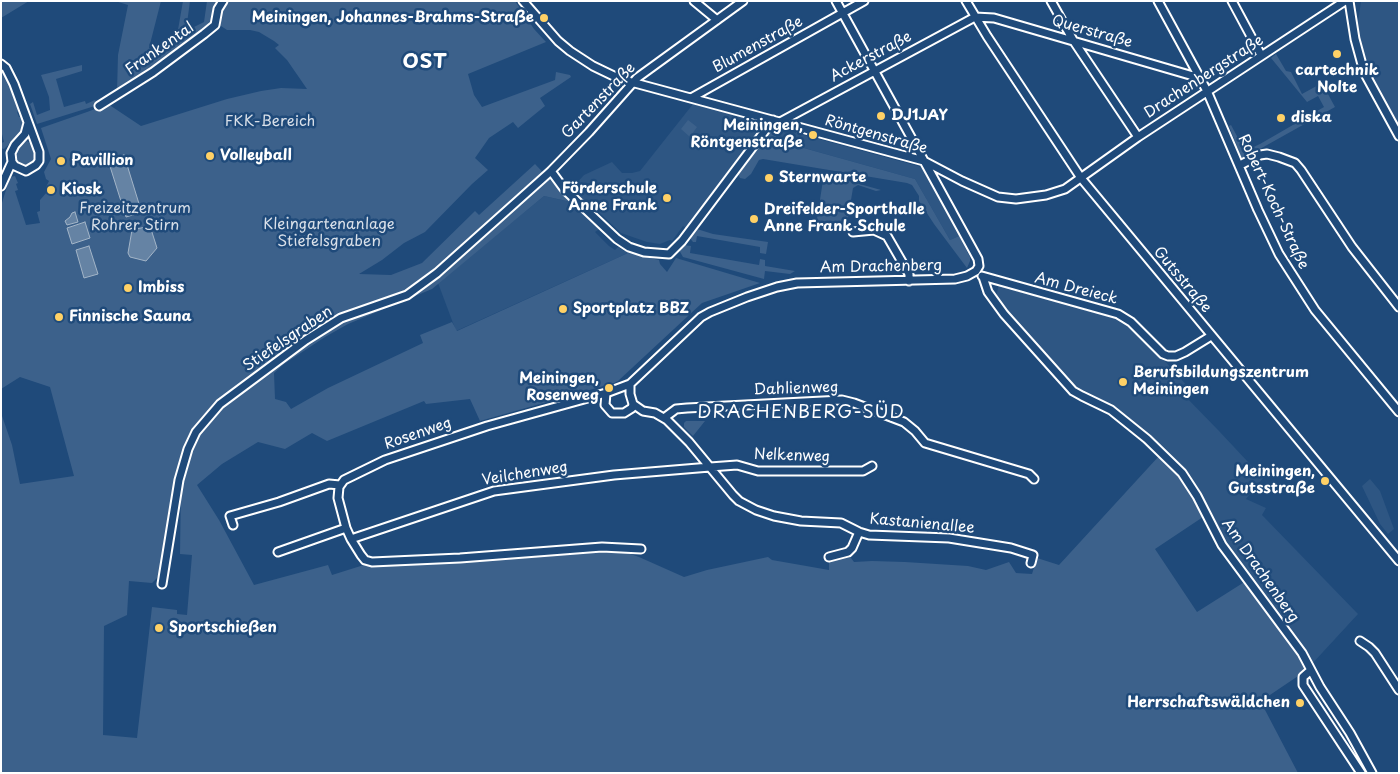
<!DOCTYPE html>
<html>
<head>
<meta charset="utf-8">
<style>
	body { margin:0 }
	#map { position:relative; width:1400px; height:774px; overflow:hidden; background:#1f4a7a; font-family:"Playpen Sans",sans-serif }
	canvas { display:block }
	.frame { position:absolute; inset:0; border:2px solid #fff; pointer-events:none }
</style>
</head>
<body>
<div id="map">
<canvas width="1400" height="774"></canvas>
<div class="frame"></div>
</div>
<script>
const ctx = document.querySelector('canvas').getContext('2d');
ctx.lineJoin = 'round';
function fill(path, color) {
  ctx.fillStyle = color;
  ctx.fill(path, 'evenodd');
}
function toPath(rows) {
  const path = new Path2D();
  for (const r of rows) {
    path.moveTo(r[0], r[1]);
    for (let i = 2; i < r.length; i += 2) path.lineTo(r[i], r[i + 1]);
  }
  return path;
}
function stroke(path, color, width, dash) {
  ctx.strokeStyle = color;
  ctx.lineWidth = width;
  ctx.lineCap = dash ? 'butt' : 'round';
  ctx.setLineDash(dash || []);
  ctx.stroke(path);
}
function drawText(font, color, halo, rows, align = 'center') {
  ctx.font = font + ' "Playpen Sans",sans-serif';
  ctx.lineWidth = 5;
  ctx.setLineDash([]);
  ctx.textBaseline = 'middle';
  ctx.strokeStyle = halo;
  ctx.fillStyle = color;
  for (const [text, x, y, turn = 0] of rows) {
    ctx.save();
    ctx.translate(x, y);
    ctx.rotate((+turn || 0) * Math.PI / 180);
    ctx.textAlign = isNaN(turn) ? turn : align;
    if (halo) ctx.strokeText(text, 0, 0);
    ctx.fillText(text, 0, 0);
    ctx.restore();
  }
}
fill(toPath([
	[1361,1,1399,1,1399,124,1381,94,1367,65,1360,43,1358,23],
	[693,104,757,121,760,124,760,129,754,139,703,210,687,229,683,226,672,241,670,240,660,244,647,242,621,233,589,203,586,206,572,188,584,175,612,162,622,173,632,173,640,171],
	[778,128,918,166,922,168,959,236,950,240,915,179,775,140],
	[544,196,571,202,601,228,595,232,609,246,615,250,618,247,628,253,456,331,438,283],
	[999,284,1123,320,1164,360,1189,388,1183,394,1219,431,1263,478,1246,499,1266,508,1262,515,1358,614,1311,665,1224,543,1199,495,1148,437,1074,388,1048,361,996,297],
	[1370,479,1380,491,1394,529,1388,534,1380,524,1362,486]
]), '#2e5683');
fill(toPath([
	[1,1,29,1,1,18],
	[115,1,161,1,149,48,166,52,168,46,175,47,183,1,190,1,186,31,204,22,207,1,219,1,213,12,211,25,192,41,117,92,118,55,128,5],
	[227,1,515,1,534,29,546,42,468,74,474,95,482,107,555,80,556,72,570,75,571,77,540,98,545,106,518,128,513,122,489,138,475,158,488,170,472,184,425,232,404,243,382,260,359,274,391,275,422,263,475,211,479,215,535,164,571,202,544,196,432,289,348,324,325,337,284,364,274,373,275,399,286,402,291,409,328,388,423,343,420,335,452,322,457,331,628,253,659,260,660,264,667,272,676,258,760,283,702,303,618,381,614,383,480,421,470,399,426,404,424,401,327,441,312,433,285,449,258,442,222,464,197,485,219,520,254,585,328,565,332,575,367,564,616,549,639,557,684,577,707,570,768,557,772,560,829,570,829,560,848,554,854,562,872,561,905,562,968,566,986,570,1009,562,1016,573,1032,574,1037,558,1059,565,1159,456,1179,475,1195,497,1203,517,1155,549,1197,612,1246,581,1299,654,1307,670,1264,699,1264,708,1298,773,1,773,1,413,12,445,20,484,74,476,50,387,20,377,1,389,1,206,9,180,11,177,15,176,18,183,16,184,18,190,15,191,26,225,40,223,37,212,40,211,40,200,47,192,46,187,49,181,46,179,44,172,51,159,41,128,87,112,95,109,98,111,108,104,141,126,227,99,261,91,281,88,307,89,287,60,275,48,279,45,274,41,259,32,250,30,227,30,221,26,220,23,220,13,224,4],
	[181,482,180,554,192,555,187,615,177,614,177,610,152,607,137,738,103,735,104,626,127,615,129,581,152,583,157,578,161,570],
	[1276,54,1286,71,1291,72,1302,94,1322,83,1335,107,1242,159,1229,126,1231,125,1245,151,1260,144,1324,107,1318,96,1307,102,1271,58],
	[82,65,82,71,56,79,64,107,85,101,86,104,95,100,98,105,37,124,30,104,33,102,37,115,50,110,49,97,41,75],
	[1,70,12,87,21,110,17,112,19,117,23,115,25,121,23,131,4,149,1,148,1,143,4,142,1,130],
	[688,120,697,127,690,137,681,129],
	[774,128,778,128,775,140,915,179,950,240,959,236,970,257,970,261,967,268,934,224,919,201,919,196,912,185,907,183,763,159,759,160,751,174,745,179,740,178,738,174,739,171],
	[27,141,34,145,36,156,33,162,25,165,18,162,16,154,19,145],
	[824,174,881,190,876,191,858,185,853,188,846,230,816,225],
	[697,229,713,234,768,242,766,254,760,253,760,247,697,236,696,242,693,242,689,237,692,231],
	[683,245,691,246,690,253,759,265,760,259,765,260,765,266,795,271,790,274,765,271,764,279,683,257,679,250],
	[686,421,705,421,693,436,684,427,684,423]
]), '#3c618b');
const water = toPath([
	[124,155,140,207,142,207,143,212,126,217,108,160,124,155],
	[75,212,78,222,67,225,65,221,70,217,72,213,75,212],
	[85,222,90,238,72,244,67,228,85,222],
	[150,226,157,248,146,261,130,257,128,253,132,230,150,226],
	[89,246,98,274,84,278,76,250,89,246]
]);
fill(water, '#6583a4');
stroke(water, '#a3b5c8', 1);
const minor = toPath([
	[523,1,558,41,570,51,593,66,620,79,924,161,962,181,998,197,1016,199,1046,195,1065,189,1138,137,1345,1],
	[694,1,717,20],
	[836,1,978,259,979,266,976,271,967,276,955,279,797,283,777,287,747,297,710,312,701,317,630,384,606,393,487,426,385,460,344,480,339,487,338,498,346,528,351,539,494,491,614,475,710,467,737,465,758,471,863,471,872,466],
	[966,1,987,36,1081,178,1399,561],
	[1051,1,1073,40,1138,137],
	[1158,1,1207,91,1258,210,1279,254,1315,310,1399,412],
	[1232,1,1261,55],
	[1349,1,1355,39,1364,72,1399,136],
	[975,17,994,18,1200,78],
	[1,64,6,68,14,84,39,152,39,161,36,165,26,171,15,166,12,162,11,153,15,145,25,134,28,123],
	[691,98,864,1],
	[99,106,153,72,204,34,215,25,218,9,223,1],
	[780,122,975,17],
	[1240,165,1260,155,1267,154,1279,157,1295,163,1301,170,1352,247,1399,307],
	[551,171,565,190,617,239,629,247,644,252,669,254,682,241,773,120],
	[1,186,12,162],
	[853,232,874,230,887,236,909,274,909,281],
	[982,276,1118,314,1131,322,1163,354,1168,356,1176,356,1185,352,1211,336],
	[983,277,988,292,1004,314,1073,391,1082,396,1111,410,1147,439,1182,473,1197,496,1222,545,1302,653,1320,687,1350,733,1372,773],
	[630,384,630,394,633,404,643,411,655,413,667,420,689,442,733,495,739,501,756,510,774,516,801,521,841,523,859,532,869,535,949,538,1011,548,1033,555,1031,563],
	[606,393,605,405,612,413,624,413,632,408,633,404],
	[664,418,676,409,687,408,842,400,854,403,904,422,915,431,925,443,1029,474,1034,479],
	[233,525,230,516,279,502,329,484,340,485],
	[351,539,361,555,365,560,372,562,460,558,602,547,641,549],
	[278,552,346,528],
	[829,557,848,552,852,548,859,532],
	[162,584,179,480,188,449,196,432,220,404,306,340,341,318,407,295,437,273,551,171,589,132,637,78,743,1],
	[1360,641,1369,647,1375,653,1399,690],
	[1311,670,1303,677,1303,685,1361,773]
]);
stroke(minor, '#fff', 11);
stroke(minor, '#1f4a7a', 7);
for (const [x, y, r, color] of [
	[544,18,5,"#ffd166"],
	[1337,54,5,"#ffd166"],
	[881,116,5,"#ffd166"],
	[1281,118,5,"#ffd166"],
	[813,135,5,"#ffd166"],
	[210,156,5,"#ffd166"],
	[61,161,5,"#ffd166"],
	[769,178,5,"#ffd166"],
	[51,190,5,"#ffd166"],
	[667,198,5,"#ffd166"],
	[754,219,5,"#ffd166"],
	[128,288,5,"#ffd166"],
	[563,309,5,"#ffd166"],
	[59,317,5,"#ffd166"],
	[1123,382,5,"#ffd166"],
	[609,388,5,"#ffd166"],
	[1325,481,5,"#ffd166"],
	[159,628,5,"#ffd166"],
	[1300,703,5,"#ffd166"]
]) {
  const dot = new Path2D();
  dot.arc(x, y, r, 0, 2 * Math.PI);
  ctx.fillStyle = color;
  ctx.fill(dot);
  stroke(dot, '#1f4a7a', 2);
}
drawText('bold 15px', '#fff', '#1f4a7a', [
	["Meiningen, Johannes-Brahms-Straße",534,18,"right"],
	["cartechnik",1337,71,"center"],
	["Nolte",1337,88,"center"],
	["DJ1JAY",891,116],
	["diska",1291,118],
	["Meiningen,",803,126,"right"],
	["Röntgenstraße",803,143,"right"],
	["Volleyball",220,156],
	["Pavillion",71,161],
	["Sternwarte",779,178],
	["Förderschule",657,189,"right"],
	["Anne Frank",657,206,"right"],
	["Kiosk",61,190],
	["Dreifelder-Sporthalle",764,210],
	["Anne Frank Schule",764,227],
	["Imbiss",138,288],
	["Sportplatz BBZ",573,309],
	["Finnische Sauna",69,317],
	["Berufsbildungszentrum",1133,373],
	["Meiningen",1133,390],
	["Meiningen,",599,379,"right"],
	["Rosenweg",599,396,"right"],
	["Meiningen,",1315,472,"right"],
	["Gutsstraße",1315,489,"right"],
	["Sportschießen",169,628],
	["Herrschaftswäldchen",1290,703,"right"]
], 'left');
drawText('15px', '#fff', '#1f4a7a', [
	["Querstraße",1092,32,16],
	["Blumenstraße",758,45,-29],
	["Frankental",160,49,-35],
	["Ackerstraße",871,57,-28],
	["Drachenbergstraße",1204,77,-33],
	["Gartenstraße",599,101,-46],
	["Röntgenstraße",876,135,16],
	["Robert-Koch-Straße",1273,202,65],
	["Am Drachenberg",881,267,-1],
	["Gutsstraße",1182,280,50],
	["Am Dreieck",1076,289,15],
	["Stiefelsgraben",288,339,-34],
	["Dahlienweg",796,389,-2],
	["Rosenweg",418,434,-19],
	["Nelkenweg",792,456,2],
	["Veilchenweg",525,474,-9],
	["Kastanienallee",922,524,5],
	["Am Drachenberg",1260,571,55]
]);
drawText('15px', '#d8dfe8', '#1f4a7a', [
	["FKK-Bereich",270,122],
	["Freizeitzentrum",135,209],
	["Rohrer Stirn",135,226],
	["Kleingartenanlage",329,225],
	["Stiefelsgraben",329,242]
]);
ctx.letterSpacing = '1px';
drawText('18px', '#fff', '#1f4a7a', [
	["DRACHENBERG-SÜD",801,413]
]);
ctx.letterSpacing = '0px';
ctx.letterSpacing = '1px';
drawText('bold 20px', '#fff', '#1f4a7a', [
	["OST",425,62]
]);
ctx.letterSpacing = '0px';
</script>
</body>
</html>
